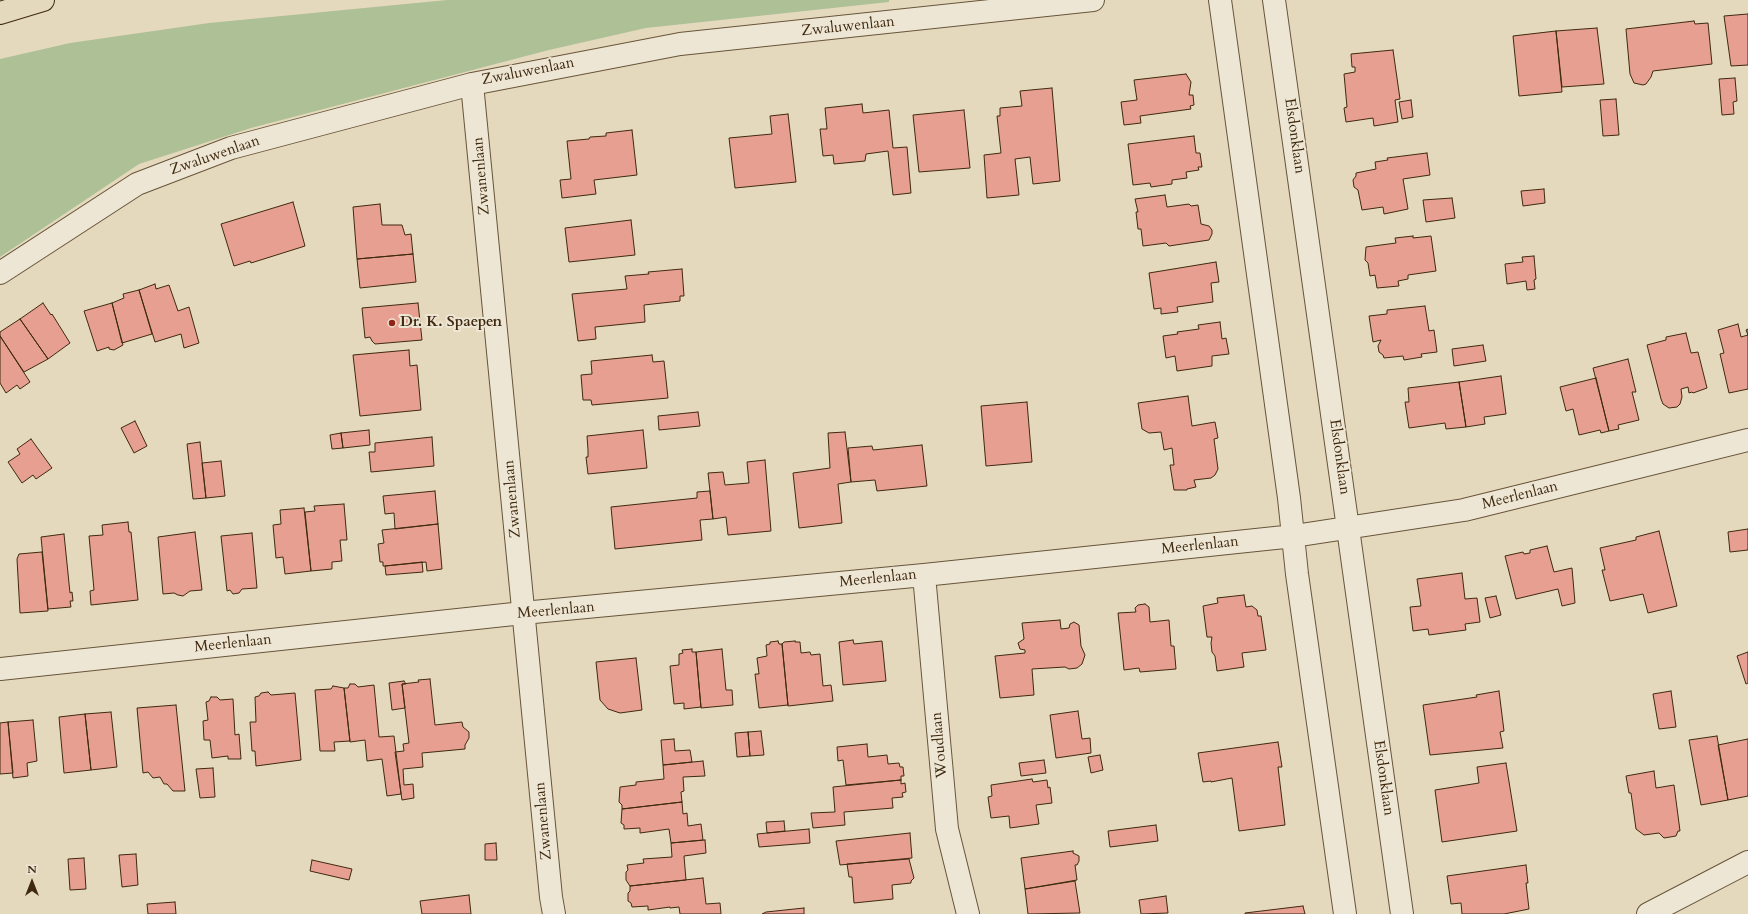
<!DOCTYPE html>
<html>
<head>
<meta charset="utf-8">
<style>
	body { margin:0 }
	#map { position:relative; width:1748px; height:914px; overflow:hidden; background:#e5d9bd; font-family:Cardo,serif }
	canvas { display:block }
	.north { position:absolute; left:12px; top:862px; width:40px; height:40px; -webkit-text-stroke:3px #eee6d4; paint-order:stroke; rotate:0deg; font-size:11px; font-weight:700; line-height:16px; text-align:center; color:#3e290f }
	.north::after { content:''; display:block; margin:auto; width:14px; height:18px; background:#3e290f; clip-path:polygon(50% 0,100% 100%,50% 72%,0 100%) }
</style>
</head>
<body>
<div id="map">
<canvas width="1748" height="914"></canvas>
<div class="north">N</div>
</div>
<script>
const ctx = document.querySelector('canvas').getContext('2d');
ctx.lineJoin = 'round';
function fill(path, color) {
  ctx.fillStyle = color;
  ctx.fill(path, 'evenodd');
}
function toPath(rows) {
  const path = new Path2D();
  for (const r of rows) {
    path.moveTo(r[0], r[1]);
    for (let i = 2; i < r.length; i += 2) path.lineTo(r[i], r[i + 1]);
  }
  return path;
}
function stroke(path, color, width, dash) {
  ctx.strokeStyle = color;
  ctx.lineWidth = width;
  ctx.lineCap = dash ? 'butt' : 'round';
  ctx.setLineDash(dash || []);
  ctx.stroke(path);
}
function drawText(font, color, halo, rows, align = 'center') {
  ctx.font = font + ' Cardo,serif';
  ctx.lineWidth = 4;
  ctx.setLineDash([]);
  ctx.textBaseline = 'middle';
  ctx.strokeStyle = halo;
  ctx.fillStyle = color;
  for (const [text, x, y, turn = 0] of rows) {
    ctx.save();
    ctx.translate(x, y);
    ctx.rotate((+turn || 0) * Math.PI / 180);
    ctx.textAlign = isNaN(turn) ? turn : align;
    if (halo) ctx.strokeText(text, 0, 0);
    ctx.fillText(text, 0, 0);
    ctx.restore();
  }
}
fill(toPath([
	[447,0,889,0,889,2,646,28,549,50,251,128,139,164,0,257,0,59,70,43,209,23]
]), '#aec096');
const building = toPath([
	[1748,14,1748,65,1731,66,1724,16,1748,14],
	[1694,21,1695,24,1708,23,1712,64,1653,71,1651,77,1646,84,1643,85,1634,83,1630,74,1626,29,1694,21],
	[1597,28,1604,84,1562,87,1556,31,1597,28],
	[1556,31,1562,92,1519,96,1513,36,1556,31],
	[1393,50,1400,99,1395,100,1398,122,1374,126,1373,118,1346,122,1344,108,1347,107,1344,74,1355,72,1355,67,1352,67,1351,54,1393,50],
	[1186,74,1191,82,1189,95,1193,95,1194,105,1190,106,1191,109,1140,116,1141,123,1124,125,1121,102,1137,100,1134,80,1186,74],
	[1735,78,1737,101,1733,102,1734,114,1722,115,1719,79,1735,78],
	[1052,88,1060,181,1033,184,1030,157,1015,159,1019,195,987,198,984,155,1001,153,997,116,1000,116,1000,108,1022,106,1020,91,1052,88],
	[1616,99,1619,135,1603,136,1600,100,1616,99],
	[1411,100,1413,117,1402,119,1399,102,1411,100],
	[862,104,863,113,889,110,893,148,907,147,911,193,893,195,888,151,866,154,865,161,834,164,833,155,823,156,820,129,827,129,825,108,862,104],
	[964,110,970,168,919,172,913,115,964,110],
	[788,114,796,182,735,188,729,138,772,134,770,116,788,114],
	[632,130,637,175,594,180,596,194,562,198,560,180,571,179,567,141,589,139,590,137,606,136,606,133,632,130],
	[1194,136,1196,153,1200,153,1202,167,1198,167,1199,170,1186,172,1187,178,1172,180,1172,184,1151,187,1150,183,1133,185,1128,144,1194,136],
	[1427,153,1430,175,1403,179,1408,209,1384,214,1383,207,1362,210,1358,190,1354,187,1353,180,1356,176,1356,173,1376,169,1375,162,1388,160,1387,158,1427,153],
	[1544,189,1545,203,1523,206,1521,191,1544,189],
	[1165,195,1167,207,1189,204,1191,206,1198,205,1201,224,1209,226,1212,230,1212,234,1209,240,1169,246,1166,243,1143,246,1141,229,1138,229,1136,212,1138,212,1135,199,1165,195],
	[1452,198,1455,218,1426,222,1423,200,1452,198],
	[293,202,305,246,251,263,250,261,234,266,221,224,293,202],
	[380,204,382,225,402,225,405,235,411,234,413,254,357,259,353,207,380,204],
	[631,220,635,255,569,262,565,228,631,220],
	[1413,236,1413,238,1431,236,1436,271,1408,275,1408,279,1398,281,1399,286,1377,288,1375,275,1370,276,1368,263,1365,260,1366,247,1396,243,1395,238,1413,236],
	[413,254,416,282,360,288,357,259,413,254],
	[1534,256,1536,279,1534,280,1535,289,1527,290,1526,281,1507,284,1505,264,1523,262,1522,257,1534,256],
	[1216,262,1219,282,1211,283,1213,302,1177,307,1178,312,1161,314,1161,308,1154,309,1149,273,1216,262],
	[682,269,684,296,680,296,680,301,644,305,645,322,595,327,596,339,578,341,572,294,627,289,625,276,649,274,648,272,682,269],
	[155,284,156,289,169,285,178,311,189,307,199,343,184,348,181,334,155,342,139,290,155,284],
	[139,290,152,334,122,343,112,303,124,298,123,294,139,290],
	[43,303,51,315,52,314,70,343,48,359,20,319,43,303],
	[112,303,123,345,114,350,109,349,109,347,97,351,84,311,112,303],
	[418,303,422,340,375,344,372,341,370,337,365,338,362,308,418,303],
	[1425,306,1429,331,1434,330,1437,352,1421,354,1422,357,1404,360,1403,356,1384,358,1383,355,1379,352,1378,346,1381,340,1373,342,1369,316,1387,314,1387,310,1425,306],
	[20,319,48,359,24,372,0,336,0,332,20,319],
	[1220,322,1222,339,1226,338,1229,354,1212,356,1212,366,1177,371,1175,356,1166,358,1163,336,1178,334,1177,332,1199,329,1198,325,1220,322],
	[1738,324,1741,337,1748,335,1746,330,1748,329,1748,389,1729,393,1720,354,1724,353,1718,330,1738,324],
	[1686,333,1691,353,1698,352,1707,388,1693,393,1692,392,1689,393,1688,387,1681,389,1682,397,1680,404,1677,407,1669,408,1663,404,1661,399,1647,345,1666,340,1666,337,1686,333],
	[0,336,30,382,20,389,17,385,6,393,0,383,0,336],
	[1483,345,1486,361,1454,366,1452,349,1483,345],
	[409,350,410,366,417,365,421,410,360,416,353,355,409,350],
	[652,355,653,362,664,361,668,398,592,405,591,400,583,400,581,375,592,374,591,361,652,355],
	[1628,359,1636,392,1632,392,1639,420,1618,425,1619,429,1609,431,1593,368,1628,359],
	[1501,376,1506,414,1484,417,1485,424,1466,427,1459,382,1501,376],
	[1596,378,1609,431,1601,433,1600,430,1579,435,1573,409,1566,411,1560,387,1596,378],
	[1459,382,1466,427,1446,429,1445,423,1409,428,1405,402,1409,402,1408,388,1459,382],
	[1188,396,1192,426,1215,422,1218,438,1214,439,1218,469,1215,475,1211,478,1194,480,1196,487,1187,489,1187,490,1174,490,1170,465,1174,465,1172,448,1164,450,1161,432,1149,433,1142,429,1138,403,1188,396],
	[1027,402,1032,462,986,466,981,406,1027,402],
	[698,412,700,426,659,430,658,416,698,412],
	[135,421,147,446,134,453,121,428,135,421],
	[369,430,370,445,343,448,341,433,369,430],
	[643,430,647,468,588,474,586,457,588,457,588,450,587,436,643,430],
	[845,432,851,482,838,484,842,523,799,528,793,473,830,468,828,433,845,432],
	[341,433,343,448,332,449,330,435,341,433],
	[432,437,434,466,371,472,369,452,375,452,375,443,432,437],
	[31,439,52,468,36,479,33,475,22,483,8,462,20,454,17,449,31,439],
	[200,442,206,498,193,499,187,444,200,442],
	[922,445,927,486,877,491,875,480,851,482,848,448,872,446,873,450,922,445],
	[765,460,771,531,728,535,726,517,713,519,708,473,723,472,725,485,749,483,747,462,765,460],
	[221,461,225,496,206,498,202,463,221,461],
	[435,491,438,524,395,529,394,513,385,514,383,496,435,491],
	[710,491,713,519,700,520,702,540,615,549,611,507,697,498,697,492,710,491],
	[344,504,347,540,340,540,342,561,332,562,332,569,311,571,305,512,315,511,314,506,344,504],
	[304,508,311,571,285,574,283,557,276,558,273,525,281,524,280,510,304,508],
	[128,522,129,532,131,532,138,600,91,605,90,591,94,590,89,536,103,535,102,525,128,522],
	[438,524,442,569,427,571,426,562,385,566,383,566,383,562,380,562,378,544,384,543,382,530,438,524],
	[1748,529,1748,550,1730,552,1728,532,1748,529],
	[1659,531,1677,606,1648,613,1643,594,1610,601,1602,570,1605,570,1600,548,1636,540,1636,537,1659,531],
	[195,532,202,590,190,591,183,596,178,595,174,593,163,594,158,537,195,532],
	[252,533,257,588,242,589,239,593,233,594,230,590,227,591,221,536,252,533],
	[64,534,70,593,72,592,73,601,70,601,71,607,48,609,41,537,64,534],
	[1547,546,1554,572,1572,568,1575,603,1562,606,1558,589,1516,599,1505,556,1523,552,1524,554,1530,553,1530,550,1547,546],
	[42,552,48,611,20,613,17,559,19,554,42,552],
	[422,562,423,572,386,575,385,566,422,562],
	[1462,573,1465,599,1477,598,1480,622,1465,624,1466,630,1429,635,1428,629,1413,631,1410,607,1421,606,1417,579,1462,573],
	[1244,595,1246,607,1252,606,1257,610,1258,616,1261,616,1266,650,1242,653,1244,667,1217,671,1215,656,1212,652,1211,643,1212,637,1207,637,1203,606,1218,603,1217,598,1244,595],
	[1496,596,1501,615,1490,618,1485,598,1496,596],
	[1145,604,1149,607,1150,622,1169,620,1171,646,1174,646,1176,669,1140,672,1139,668,1124,670,1118,613,1136,612,1135,608,1138,605,1145,604],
	[1060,620,1061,629,1069,628,1070,624,1074,622,1079,625,1081,646,1085,655,1082,664,1077,668,1069,669,1065,667,1032,669,1034,695,1000,698,995,656,1025,653,1025,650,1020,649,1018,643,1024,639,1022,623,1060,620],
	[853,640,854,644,882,641,886,681,843,685,839,642,853,640],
	[778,641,779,644,782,644,788,705,759,708,755,674,759,674,757,658,767,656,766,645,770,644,770,642,778,641],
	[795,641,795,642,800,642,801,653,810,652,811,655,820,654,823,686,831,685,833,701,788,706,782,644,784,642,795,641],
	[692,649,692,652,696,652,701,707,684,709,684,703,674,704,670,666,679,665,679,654,683,653,682,650,692,649],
	[722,649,726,690,732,690,733,705,701,708,696,652,722,649],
	[1748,652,1748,683,1746,684,1737,656,1748,652],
	[636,658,642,710,620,713,608,709,600,700,596,662,636,658],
	[430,679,435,725,462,722,463,727,469,732,469,738,465,745,465,749,422,753,423,767,403,769,404,785,413,784,414,798,402,800,395,752,404,751,403,744,409,743,402,684,419,682,418,680,430,679],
	[404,681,406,684,402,684,405,708,392,710,389,683,404,681],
	[350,684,355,684,358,687,374,685,379,737,394,736,401,794,387,796,382,759,367,761,365,740,350,742,344,688,348,688,350,684],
	[333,686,344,688,350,741,334,742,335,751,320,751,315,690,331,689,333,686],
	[1499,691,1504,731,1500,732,1503,748,1430,755,1423,705,1477,697,1476,695,1499,691],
	[1671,691,1676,727,1659,729,1653,694,1671,691],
	[268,692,271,695,295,693,301,760,256,766,255,751,252,751,250,722,256,722,255,697,259,696,261,693,268,692],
	[211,697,217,697,220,700,233,699,235,735,239,734,241,759,228,759,228,756,212,758,210,740,204,740,203,721,208,720,206,702,209,701,211,697],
	[176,705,185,791,173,791,167,784,164,784,160,777,153,778,148,772,143,773,137,708,176,705],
	[1078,711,1082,739,1090,738,1091,753,1056,758,1050,715,1078,711],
	[111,712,117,767,91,770,85,714,111,712],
	[85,714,91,770,64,773,59,717,85,714],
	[33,720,37,761,27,763,28,776,13,778,8,722,33,720],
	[8,722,13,773,0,774,0,723,8,722],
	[761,731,764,755,750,756,748,732,761,731],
	[748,732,750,756,737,757,735,733,748,732],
	[1717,736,1728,800,1701,805,1689,740,1717,736],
	[674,739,675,751,690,750,692,762,663,765,661,740,674,739],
	[1748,739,1748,796,1728,800,1718,745,1748,739],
	[1278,742,1282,767,1278,767,1285,825,1239,831,1232,778,1211,782,1211,781,1203,782,1198,753,1278,742],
	[867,744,868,757,887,755,888,764,899,763,900,767,903,767,904,776,901,776,901,780,846,785,843,760,838,761,837,747,867,744],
	[1100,755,1103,770,1091,773,1088,757,1100,755],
	[1044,760,1046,773,1021,776,1019,763,1044,760],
	[703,761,705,776,683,777,684,791,681,792,682,802,622,809,622,805,619,802,620,787,636,785,636,782,664,779,663,765,703,761],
	[1506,763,1517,831,1442,842,1435,790,1479,783,1477,767,1506,763],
	[213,768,215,797,200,798,196,769,213,768],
	[1654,771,1656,788,1674,785,1680,831,1678,831,1676,836,1664,838,1659,833,1644,835,1636,829,1631,793,1629,793,1626,776,1654,771],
	[1032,779,1033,782,1047,780,1048,788,1050,787,1052,803,1036,805,1039,824,1010,828,1009,816,991,818,988,797,992,796,991,785,1032,779],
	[901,780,901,784,905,783,906,792,902,793,903,797,892,798,893,808,844,812,845,825,813,828,811,813,835,812,833,787,901,780],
	[682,802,683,814,687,813,688,826,701,824,703,840,671,843,669,829,640,833,640,828,624,829,624,825,621,823,622,809,682,802],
	[784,821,785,831,767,833,766,822,784,821],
	[1156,825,1158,841,1110,847,1108,831,1156,825],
	[809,829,810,843,759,847,757,834,809,829],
	[910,833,912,858,840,865,836,841,910,833],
	[705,840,706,853,684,856,686,880,630,886,626,880,626,872,628,870,627,865,644,863,643,859,672,857,671,843,705,840],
	[496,843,497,860,485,860,485,844,496,843],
	[1073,851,1073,853,1079,856,1079,861,1077,865,1075,865,1077,880,1025,889,1021,858,1073,851],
	[136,854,138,885,122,887,119,855,136,854],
	[84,858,86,889,70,890,68,859,84,858],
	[909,859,914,878,911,881,911,883,892,885,893,899,854,903,852,877,849,877,847,864,909,859],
	[312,860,352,869,349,880,310,871,312,860],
	[1526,865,1528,883,1526,883,1529,909,1504,914,1462,914,1461,903,1451,904,1447,876,1526,865],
	[703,878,706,904,720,903,721,914,680,914,679,907,670,908,670,907,648,910,648,906,632,907,631,903,628,901,628,893,630,891,630,886,703,878],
	[1075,881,1080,913,1028,914,1025,889,1075,881],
	[469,895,471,914,422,914,420,901,469,895],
	[1166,896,1168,913,1141,914,1139,900,1166,896],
	[175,902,176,914,148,914,147,904,175,902],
	[1303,906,1305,914,1245,914,1245,913,1303,906],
	[804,908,804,914,762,914,766,912,804,908]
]);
fill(building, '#e69f91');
stroke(building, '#3e290f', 1);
const minor = toPath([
	[1220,0,1289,498,1297,574,1345,914],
	[1274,0,1402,914],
	[472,84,551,897,554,914],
	[0,273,137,184,231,148,472,84,680,44,1093,0],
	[924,575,947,829,968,914],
	[0,669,523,613,924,575,1294,536,1464,510,1748,440],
	[1648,914,1748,862]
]);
const highway = toPath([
	[0,13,43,0]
]);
stroke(minor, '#68553a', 24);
stroke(highway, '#3e290f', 24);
stroke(minor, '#eee6d4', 22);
stroke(highway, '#e5d9bd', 22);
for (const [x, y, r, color] of [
	[392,323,4,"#8f2418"]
]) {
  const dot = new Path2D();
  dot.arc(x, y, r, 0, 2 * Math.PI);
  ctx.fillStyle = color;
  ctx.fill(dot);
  stroke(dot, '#eee6d4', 1.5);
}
drawText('15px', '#3e290f', '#eee6d4', [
	["Zwaluwenlaan",848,27,-6],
	["Zwaluwenlaan",528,72,-11],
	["Elsdonklaan",1294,136,82],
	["Zwaluwenlaan",215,156,-19],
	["Zwanenlaan",482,176,-95],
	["Elsdonklaan",1339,457,82],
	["Meerlenlaan",1520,496,-14],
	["Zwanenlaan",513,499,-95],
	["Meerlenlaan",1200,546,-6],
	["Meerlenlaan",878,579,-6],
	["Meerlenlaan",556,611,-5],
	["Meerlenlaan",233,644,-6],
	["Woudlaan",940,745,-95],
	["Elsdonklaan",1383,778,82],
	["Zwanenlaan",544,821,-95]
]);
drawText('bold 15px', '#3e290f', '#eee6d4', [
	["Dr. K. Spaepen",400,323]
], 'left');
</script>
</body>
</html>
